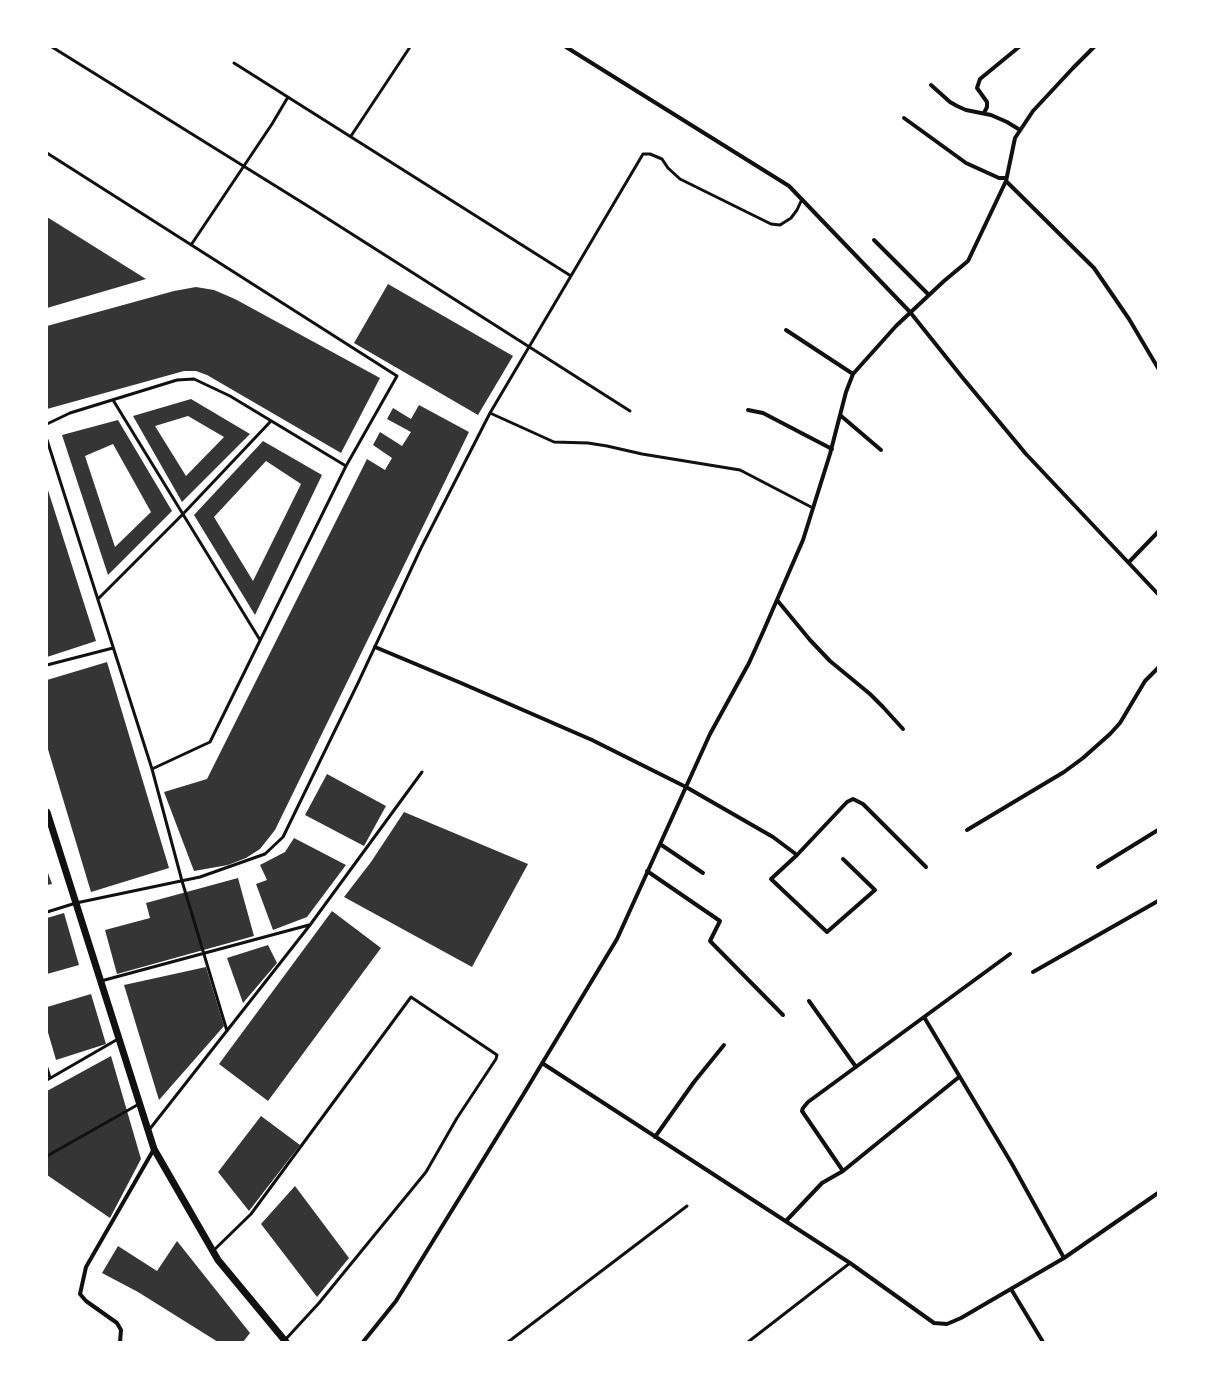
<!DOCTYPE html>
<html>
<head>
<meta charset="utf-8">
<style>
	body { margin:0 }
	#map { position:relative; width:1205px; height:1389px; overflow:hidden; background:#fff; font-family:"PT Sans",sans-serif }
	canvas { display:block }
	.frame { position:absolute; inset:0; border:48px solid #fff; pointer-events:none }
</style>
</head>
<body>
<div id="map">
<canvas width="1205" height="1389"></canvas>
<div class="frame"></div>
</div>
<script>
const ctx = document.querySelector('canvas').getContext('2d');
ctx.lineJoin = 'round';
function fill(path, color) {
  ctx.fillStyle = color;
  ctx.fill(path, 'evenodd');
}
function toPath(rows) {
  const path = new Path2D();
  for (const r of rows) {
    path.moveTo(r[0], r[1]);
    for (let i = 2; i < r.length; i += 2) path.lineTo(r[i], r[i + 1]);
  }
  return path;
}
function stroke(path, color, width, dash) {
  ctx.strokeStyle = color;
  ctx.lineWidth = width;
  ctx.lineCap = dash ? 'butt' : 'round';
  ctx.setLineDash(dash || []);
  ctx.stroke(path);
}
fill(toPath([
	[47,217,146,279,47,308],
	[388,284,513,356,478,415,354,343],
	[196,287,214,290,235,299,380,378,341,453,207,375,196,371,184,371,47,409,47,326,174,291],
	[191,399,250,434,182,502,133,416],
	[188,416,224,437,186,476,155,426],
	[419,405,469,432,275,830,260,849,246,858,228,865,194,871,164,792,207,779,367,459,385,470,392,458,373,445,380,432,402,446,411,432,387,419,393,408,411,419],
	[118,420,172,511,108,575,62,435],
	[113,444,151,512,115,547,85,456],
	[263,441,322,475,255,615,194,515],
	[266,461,301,484,253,581,214,517],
	[47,487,96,641,47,657],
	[107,662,169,868,91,892,47,746,47,680],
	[327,774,386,806,364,846,305,815],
	[404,812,528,864,472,967,344,897,371,862],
	[294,838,346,865,307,917,273,930,256,884,267,880,260,865,285,852],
	[47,870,52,884,47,885],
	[238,878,254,936,117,974,105,930,150,918,146,903],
	[332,911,381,948,268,1101,219,1064],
	[64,913,79,965,47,974,47,918],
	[268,945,277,963,243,1003,227,958],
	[206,967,224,1026,159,1100,124,985],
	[91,994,106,1044,56,1060,47,1029,47,1007],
	[111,1056,141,1159,110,1218,47,1175,47,1091],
	[261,1116,300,1145,249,1211,218,1172],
	[295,1186,349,1258,317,1297,261,1224],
	[177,1241,250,1333,243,1342,218,1342,138,1292,102,1273,118,1246,157,1271]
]), '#353535');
stroke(toPath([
	[52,47,311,208,630,411],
	[234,63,571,276],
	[351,136,410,47],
	[47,153,397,376,346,466,210,742,152,769],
	[191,245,272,124,288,97],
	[113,400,260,640],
	[490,413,554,442,588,443,607,446,642,454,740,470,813,508],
	[47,424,70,413,177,380,194,379,230,396,346,466],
	[47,440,152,769,182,881,227,1031],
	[98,599,183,514,271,421],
	[47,665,113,648],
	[47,912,76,903,200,877,265,854,283,837,358,683,421,548,490,413,643,154,650,154,662,159,668,168,680,179,771,224,780,225,791,218,797,210,802,199],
	[101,981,309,925],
	[47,1068,50,1078],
	[47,1080,118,1039],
	[149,1130,310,925,422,772],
	[47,1156,139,1104],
	[213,1251,251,1214,411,997,497,1055,496,1059,457,1118,426,1172,319,1303,285,1340],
	[508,1342,687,1206],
	[748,1342,850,1263]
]), '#111', 3);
stroke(toPath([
	[566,47,789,186,910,312,962,377,1026,454,1158,594],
	[931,85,950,102,957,106,966,110,991,115,1007,122,1020,130],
	[984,113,987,107,987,102,977,88,980,79,1019,47],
	[904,118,966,163,999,178,1006,178],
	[1006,181,1094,268,1129,319,1158,368],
	[874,240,929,295],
	[786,330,853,374],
	[748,410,763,413,832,449],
	[840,415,881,450],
	[1129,562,1158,532],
	[777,600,810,640,830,661,870,694,883,707,903,729],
	[375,647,461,683,592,740,686,787,773,837,797,855],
	[967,830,1064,772,1083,758,1110,734,1120,723,1145,681,1158,668],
	[660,844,703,873],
	[843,859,875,890,827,932,771,879,797,855,847,802,853,799,863,804,926,867],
	[1098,867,1158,830],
	[647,871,720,921,710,941,783,1015],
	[1033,972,1158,901],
	[809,1001,856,1067],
	[924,1017,1012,1164,1064,1258],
	[542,1063,850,1263,934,1323,947,1324,961,1318,1064,1258,1158,1193],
	[655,1137,694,1082,724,1045],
	[843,1171,802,1111,803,1108,808,1102,1010,954],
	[786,1221,822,1183,843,1171,959,1077],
	[1011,1289,1043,1342],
	[120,1342,121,1330,117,1323,86,1301,80,1294,86,1267,154,1149],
	[363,1342,396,1301,523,1095,617,939,710,734,749,663,763,632,803,540,830,454,846,392,853,374,896,326,944,281,968,261,1006,181,1015,138,1033,111,1073,68,1094,47]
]), '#111', 4);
stroke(toPath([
	[47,812,154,1149,218,1260,286,1342]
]), '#111', 7);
</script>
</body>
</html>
